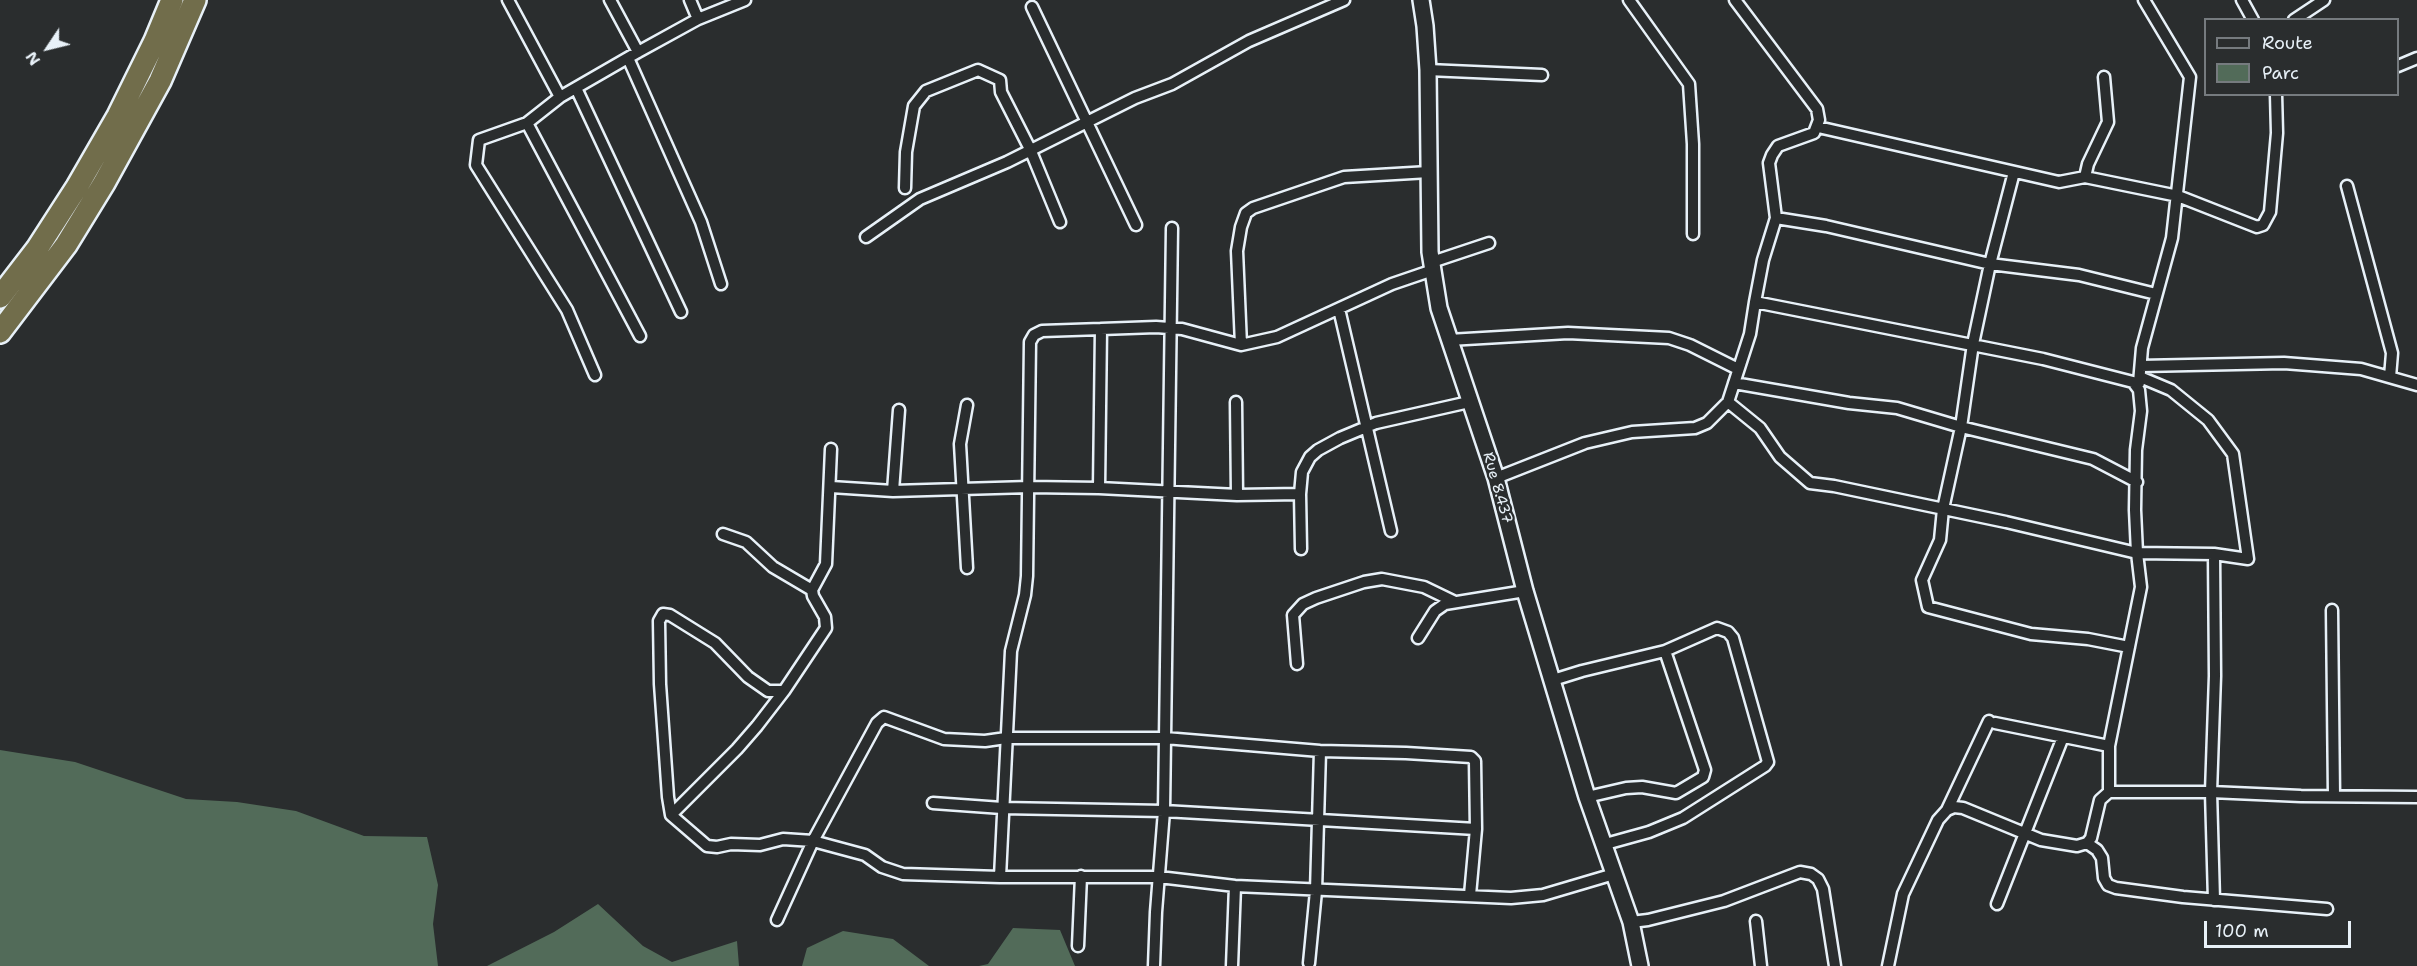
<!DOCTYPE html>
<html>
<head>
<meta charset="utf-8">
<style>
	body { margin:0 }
	#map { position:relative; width:2417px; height:966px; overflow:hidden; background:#2a2d2e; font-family:"Shantell Sans",sans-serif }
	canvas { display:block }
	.legend { position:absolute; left:2204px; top:18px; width:195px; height:78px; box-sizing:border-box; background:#2a2d2e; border:2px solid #767b7f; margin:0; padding:8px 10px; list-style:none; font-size:18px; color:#e8f1f8 }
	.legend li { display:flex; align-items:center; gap:12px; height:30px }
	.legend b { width:30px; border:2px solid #767b7f }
	.north { position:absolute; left:18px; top:18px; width:60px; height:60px; -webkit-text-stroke:4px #2a2d2e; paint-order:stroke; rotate:235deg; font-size:16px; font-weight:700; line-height:24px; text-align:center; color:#e8f1f8 }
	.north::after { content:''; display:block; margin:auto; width:21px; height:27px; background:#e8f1f8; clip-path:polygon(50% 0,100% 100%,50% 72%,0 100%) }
	.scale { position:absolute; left:2204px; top:921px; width:147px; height:27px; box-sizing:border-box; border:3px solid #e8f1f8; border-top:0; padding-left:8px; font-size:18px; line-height:21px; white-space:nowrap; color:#e8f1f8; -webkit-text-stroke:4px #2a2d2e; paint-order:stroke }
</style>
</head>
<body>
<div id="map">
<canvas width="2417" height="966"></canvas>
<ul class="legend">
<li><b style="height:8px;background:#2a2d2e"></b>Route</li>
<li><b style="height:16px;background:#526b59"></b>Parc</li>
</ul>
<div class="north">N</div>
<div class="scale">100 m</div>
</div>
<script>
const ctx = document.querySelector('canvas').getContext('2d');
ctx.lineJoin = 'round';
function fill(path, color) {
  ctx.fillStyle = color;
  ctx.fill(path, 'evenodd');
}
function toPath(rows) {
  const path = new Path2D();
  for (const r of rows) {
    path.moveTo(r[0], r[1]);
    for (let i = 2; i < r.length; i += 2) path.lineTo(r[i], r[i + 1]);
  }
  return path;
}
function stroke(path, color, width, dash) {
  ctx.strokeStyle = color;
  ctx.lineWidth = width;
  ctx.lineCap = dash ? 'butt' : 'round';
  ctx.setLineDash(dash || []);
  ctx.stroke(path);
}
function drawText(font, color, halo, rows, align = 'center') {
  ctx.font = font + ' "Shantell Sans",sans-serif';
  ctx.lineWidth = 4.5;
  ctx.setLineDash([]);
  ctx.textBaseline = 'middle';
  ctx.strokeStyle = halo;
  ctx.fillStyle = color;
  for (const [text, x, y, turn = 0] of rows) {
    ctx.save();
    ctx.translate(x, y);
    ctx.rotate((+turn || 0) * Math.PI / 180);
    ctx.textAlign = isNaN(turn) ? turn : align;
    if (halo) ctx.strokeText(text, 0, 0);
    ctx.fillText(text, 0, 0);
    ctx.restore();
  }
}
fill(toPath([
	[0,750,75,762,186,799,237,802,296,811,364,836,427,837,438,885,433,924,438,966,0,966],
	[598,904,643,946,672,962,737,941,739,966,487,966,554,932],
	[1013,928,1060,930,1075,966,979,966,988,964],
	[843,931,893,939,929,966,802,966,807,948]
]), '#526b59');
const street = toPath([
	[508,0,560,97],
	[610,0,638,52],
	[690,0,698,19],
	[1629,0,1689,84,1693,144,1693,234],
	[1735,0,1817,109,1819,120,1814,133,1778,146,1772,155,1769,163,1776,218,1763,260,1755,302],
	[2242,0,2253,20],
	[1032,7,1136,225],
	[2294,20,2324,0],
	[628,58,701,222,721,284],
	[2398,66,2417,58],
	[1428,70,1542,75],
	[576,88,681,312],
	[527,123,640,336],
	[1818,127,2059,182,2085,177,2178,196,2257,227,2263,225,2270,212,2277,133,2276,94],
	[2014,172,1990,264,1973,344,1961,427,1943,509,1940,540,1922,580,1928,607,2031,634,2088,639,2129,647],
	[2085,177,2088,164,2108,122,2104,77],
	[2347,186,2392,353,2390,377],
	[905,188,906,152,914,106,926,91,978,70,1000,80,1001,92,1030,149,1060,222],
	[1776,218,1826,226,1990,264,2079,275,2156,294],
	[866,237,920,199,1007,162,1135,98,1172,84,1249,41,1344,0],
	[1432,262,1489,243],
	[1339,309,1391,531],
	[1449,340,1568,333,1669,338,1690,345,1738,369],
	[1241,345,1237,251,1241,227,1246,213,1253,208,1344,177,1429,172],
	[2141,366,2284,363,2361,369,2417,385],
	[595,375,567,310,476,165,479,140,527,123,560,97,638,52,698,19,745,0],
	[1734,383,1849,403,1897,408,1961,427,2093,459,2137,482],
	[2139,383,2142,348,2172,238,2190,77,2144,0],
	[1236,402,1237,495],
	[1728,402,1760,428,1780,457,1810,483,1834,486,2006,522,2137,553,2214,554,2248,559,2233,454,2208,420,2171,390,2140,377],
	[967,405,960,444,967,568],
	[1496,478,1585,443,1632,432,1695,428,1707,423,1728,402,1750,334,1755,302,2043,359,2133,382,2139,390,2141,411,2136,450,2135,510,2137,553,2141,587,2109,746,2109,792],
	[831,487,893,491,1029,487,1099,488,1237,495,1300,494,1302,472,1310,457,1318,450,1340,438,1376,423,1469,402],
	[1099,488,1101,329,1156,327,1182,329,1241,345,1277,337,1392,284,1433,270],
	[893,491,899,410],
	[1300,494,1301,549],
	[723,534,746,542,773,567,812,590],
	[2332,610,2334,796],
	[1418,638,1435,611,1445,604,1525,591],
	[1297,664,1293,615,1303,604,1316,598,1364,582,1382,579,1424,587,1455,602],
	[1553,680,1582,671,1665,651,1717,628,1728,632,1733,638,1768,762,1765,766,1683,818,1649,832,1602,845],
	[784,691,768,691,748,677,715,643,670,615,663,614,659,621,660,684,668,797,671,815,707,846,717,847,731,844,760,845,783,839,813,841,865,855,882,867,903,874,1000,877,1159,877,1235,886,1511,898,1543,895,1614,874],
	[1995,723,2109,746],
	[1587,797,1626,788,1642,787,1676,793,1703,777,1705,770,1665,651],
	[933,803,1002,808,1164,811,1476,829],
	[1947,810,1954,807,1963,808,2041,840,2077,846,2087,843,2091,838,2100,800,2109,792,2211,792,2301,796,2417,797],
	[671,815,737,749,757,726,784,691,826,628,825,617,813,596,812,590,826,564,831,449],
	[2087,843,2097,850,2102,858,2104,878,2108,885,2116,888,2183,897,2327,909],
	[1000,877,1011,651,1025,595,1027,576,1030,342,1034,335,1042,331,1101,329],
	[2214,900,2211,792,2215,676,2214,554],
	[1997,904,2063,737],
	[777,920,813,841,877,723,884,717,944,739,985,741,1006,738,1165,738,1320,751,1406,753,1471,757,1475,761,1476,829,1470,895],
	[1756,921,1761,966],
	[1631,922,1648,920,1724,901,1800,872,1811,874,1818,879,1823,889,1835,966],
	[1078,946,1081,876],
	[1309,963,1316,891,1320,751],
	[1154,966,1156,912,1164,811,1172,228],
	[1232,966,1235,886],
	[1888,966,1903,894,1938,820,1947,810,1989,721]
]);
const secondary = toPath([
	[1421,0,1425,26,1428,70,1430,252,1439,308,1496,478,1525,591,1587,797,1631,922,1640,966]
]);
const highway = toPath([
	[0,297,37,249,77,187,118,116,155,41,172,0],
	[0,332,66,245,104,183,160,81,195,0]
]);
stroke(street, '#e8f1f8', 15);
stroke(secondary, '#e8f1f8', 20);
stroke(highway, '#e8f1f8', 26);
stroke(street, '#2a2d2e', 10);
stroke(secondary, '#2a2d2e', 15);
stroke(highway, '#716d4b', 21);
drawText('15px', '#e8f1f8', '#2a2d2e', [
	["Rue 8.437",1497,488,74]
]);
</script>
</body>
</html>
